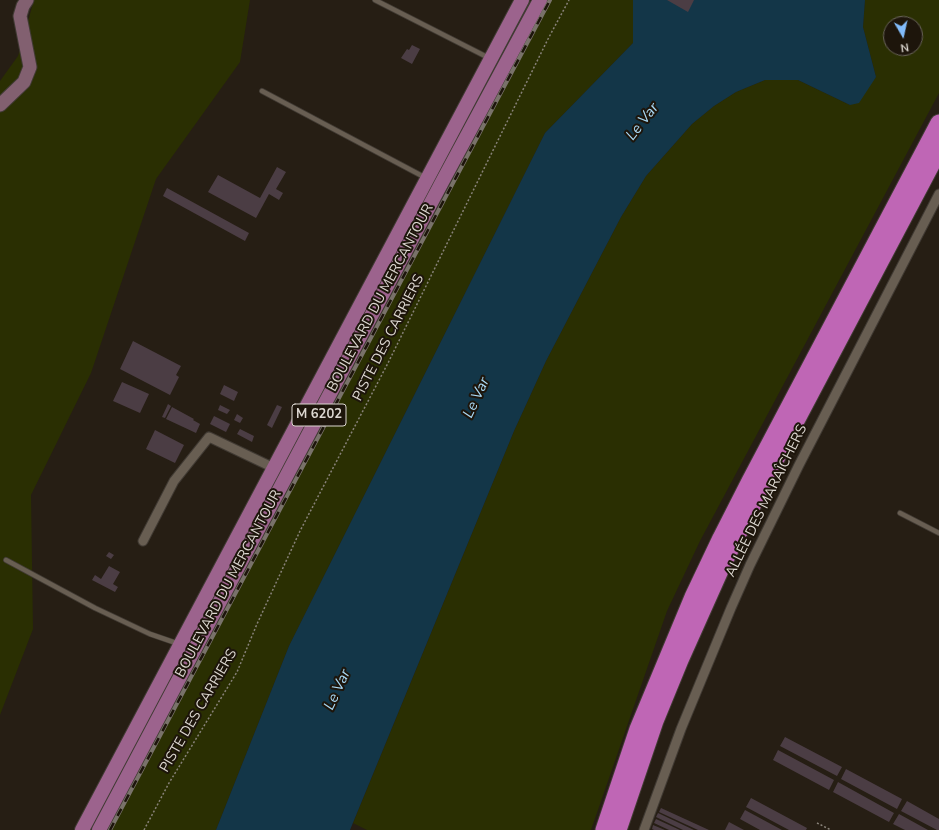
<!DOCTYPE html>
<html>
<head>
<meta charset="utf-8">
<style>
	body { margin:0 }
	#map { position:relative; width:939px; height:830px; overflow:hidden; background:#261e14; font-family:"Nunito Sans",sans-serif }
	canvas { display:block }
	.north { position:absolute; left:883px; top:16px; width:40px; height:40px; box-sizing:border-box; background:#1d150b; border:1px solid #69635a; border-radius:50%; rotate:171deg; font-size:11px; font-weight:700; line-height:16px; text-align:center; color:#dcd7d0 }
	.north::after { content:''; display:block; margin:auto; width:14px; height:18px; background:#82bcfa; clip-path:polygon(50% 0,100% 100%,50% 72%,0 100%) }
</style>
</head>
<body>
<div id="map">
<canvas width="939" height="830"></canvas>
<div class="north">N</div>
</div>
<script>
const ctx = document.querySelector('canvas').getContext('2d');
ctx.lineJoin = 'round';
function fill(path, color) {
  ctx.fillStyle = color;
  ctx.fill(path, 'evenodd');
}
function toPath(rows) {
  const path = new Path2D();
  for (const r of rows) {
    path.moveTo(r[0], r[1]);
    for (let i = 2; i < r.length; i += 2) path.lineTo(r[i], r[i + 1]);
  }
  return path;
}
function stroke(path, color, width, dash) {
  ctx.strokeStyle = color;
  ctx.lineWidth = width;
  ctx.lineCap = dash ? 'butt' : 'round';
  ctx.setLineDash(dash || []);
  ctx.stroke(path);
}
function drawText(font, color, halo, rows, align = 'center') {
  ctx.font = font + ' "Nunito Sans",sans-serif';
  ctx.lineWidth = 4;
  ctx.setLineDash([]);
  ctx.textBaseline = 'middle';
  ctx.strokeStyle = halo;
  ctx.fillStyle = color;
  for (const [text, x, y, turn = 0] of rows) {
    ctx.save();
    ctx.translate(x, y);
    ctx.rotate((+turn || 0) * Math.PI / 180);
    ctx.textAlign = isNaN(turn) ? turn : align;
    if (halo) ctx.strokeText(text, 0, 0);
    ctx.fillText(text, 0, 0);
    ctx.restore();
  }
}
fill(toPath([
	[34,0,250,0,240,62,156,179,91,373,31,495,33,629,0,715,0,81,18,56],
	[550,0,633,0,633,43,545,133,289,646,216,830,110,830],
	[865,0,939,0,939,93,700,541,667,611,591,830,367,830,353,823,514,431,546,361,621,217,646,176,692,124,714,106,736,92,765,80,798,80,850,105,876,77,863,27],
	[891,24,915,24,915,48,891,48]
]), '#2a2f02');
fill(toPath([
	[633,0,865,0,863,27,876,77,859,103,850,105,798,80,765,80,736,92,714,106,692,124,646,176,621,217,546,361,514,431,350,830,216,830,289,646,545,133,633,43]
]), '#133648');
fill(toPath([
	[667,0,694,0,688,12],
	[412,45,420,49,412,64,401,58,407,49,409,50],
	[277,167,286,172,276,189,283,193,279,200,269,194,256,218,208,192,218,175,260,198],
	[167,188,249,233,245,241,163,196],
	[133,341,181,366,176,375,179,377,170,395,120,369],
	[122,382,149,394,140,413,113,401],
	[224,385,238,392,234,401,220,394],
	[168,404,171,406,165,418,162,417],
	[220,405,230,410,227,414,218,410],
	[277,405,282,407,272,428,267,425],
	[172,407,194,419,193,420,200,424,196,433,166,419],
	[237,414,243,418,240,423,234,420],
	[214,416,230,424,226,432,210,424],
	[240,429,254,436,252,442,237,434],
	[155,430,184,445,175,463,146,449],
	[109,552,114,555,111,559,106,556],
	[109,566,120,572,113,584,118,587,115,592,92,580,95,575,101,579],
	[785,737,842,767,837,776,780,746],
	[778,750,834,780,829,790,773,760],
	[846,769,902,799,897,809,841,779],
	[838,782,894,813,889,822,833,792],
	[751,798,807,828,806,830,789,830,746,807],
	[907,801,939,819,939,830,937,830,901,811],
	[661,808,709,830,698,830,659,812],
	[745,810,782,830,760,830,740,819],
	[658,813,694,830,683,830,656,817],
	[899,814,928,830,905,830,893,824],
	[656,819,680,830,669,830,654,823],
	[729,822,744,830,725,830],
	[653,825,665,830,654,830,652,829]
]), '#4b3d44');
const lane = toPath([
	[375,0,489,58],
	[262,91,426,178],
	[900,513,939,533],
	[6,560,95,608,150,634,179,644]
]);
const street = toPath([
	[143,541,174,481,209,437,274,468],
	[644,830,681,729,731,608,750,565,799,465,939,194]
]);
const secondary = toPath([
	[0,105,24,82,30,67,20,16,23,6,27,0]
]);
const primary = toPath([
	[82,830,522,0],
	[99,830,441,184,540,0]
]);
const highway = toPath([
	[604,830,638,729,693,597,721,538,750,481,939,123],
	[618,830,655,721,680,660,722,566,770,470,939,150]
]);
stroke(lane, '#403a33', 6);
stroke(street, '#403a33', 11);
stroke(secondary, '#403a33', 15);
stroke(primary, '#403a33', 16);
stroke(highway, '#403a33', 19);
stroke(toPath([
	[817,823,831,830],
	[144,830,169,783,237,672,257,624,300,531,388,363,548,39,569,0]
]), '#888279', 1.5, [2, 2]);
stroke(lane, '#685e52', 4.5);
stroke(street, '#685e52', 9);
stroke(secondary, '#826070', 13);
stroke(primary, '#9c638d', 14);
stroke(highway, '#bf66b5', 17);
const rail = toPath([
	[110,830,550,0]
]);
stroke(rail, '#79726a', 4);
stroke(rail, '#1d150b', 2.5, [8]);
for (const [x, y, w] of [
	[319,415,54]
]) {
  const box = new Path2D();
  box.roundRect(x - w / 2, y - 11, w, 22, 3);
  ctx.fillStyle = '#1d150b';
  ctx.fill(box);
  stroke(box, '#dcd7d0', 1);
}
drawText('bold 13px', '#dcd7d0', null, [
	["M 6202",319,415]
]);
drawText('14px', '#dcd7d0', '#1d150b', [
	["BOULEVARD DU MERCANTOUR",381,298,-62],
	["PISTE DES CARRIERS",389,338,-63],
	["ALLÉE DES MARAÎCHERS",767,501,-64],
	["BOULEVARD DU MERCANTOUR",229,584,-62],
	["PISTE DES CARRIERS",199,711,-60]
]);
drawText('italic 15px', '#a9d9f5', '#1d150b', [
	["Le Var",643,122,-52],
	["Le Var",477,398,-65],
	["Le Var",338,690,-65]
]);
</script>
</body>
</html>
